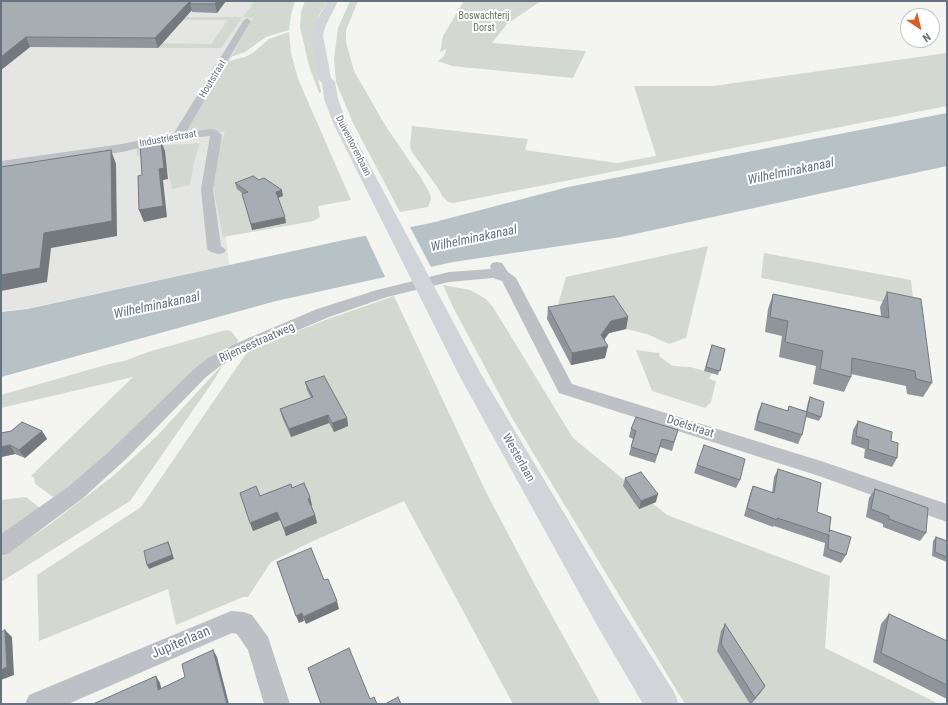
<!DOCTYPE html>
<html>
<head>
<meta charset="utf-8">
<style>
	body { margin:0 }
	#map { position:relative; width:948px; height:705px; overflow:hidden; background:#f4f4f0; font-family:"Roboto Condensed",sans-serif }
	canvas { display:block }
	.frame { position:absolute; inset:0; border:2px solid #647281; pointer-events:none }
	.north { position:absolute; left:900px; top:8px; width:40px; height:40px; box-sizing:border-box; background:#fff; border:1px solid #c1c7cd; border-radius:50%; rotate:145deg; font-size:11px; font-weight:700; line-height:16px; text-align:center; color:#647281 }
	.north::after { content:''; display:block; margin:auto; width:14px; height:18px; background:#dc5d29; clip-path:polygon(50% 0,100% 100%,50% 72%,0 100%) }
</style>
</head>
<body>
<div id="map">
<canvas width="948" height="705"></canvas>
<div class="frame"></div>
<div class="north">N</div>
</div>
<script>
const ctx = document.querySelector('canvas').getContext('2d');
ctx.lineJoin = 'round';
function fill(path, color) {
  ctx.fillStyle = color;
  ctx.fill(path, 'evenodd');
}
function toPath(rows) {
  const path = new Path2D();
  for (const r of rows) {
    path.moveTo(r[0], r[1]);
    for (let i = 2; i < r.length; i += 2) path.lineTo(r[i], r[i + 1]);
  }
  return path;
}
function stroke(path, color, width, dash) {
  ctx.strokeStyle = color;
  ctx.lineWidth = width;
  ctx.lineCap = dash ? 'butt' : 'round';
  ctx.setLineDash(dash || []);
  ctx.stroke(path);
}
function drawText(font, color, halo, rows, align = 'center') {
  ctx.font = font + ' "Roboto Condensed",sans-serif';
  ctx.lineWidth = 4;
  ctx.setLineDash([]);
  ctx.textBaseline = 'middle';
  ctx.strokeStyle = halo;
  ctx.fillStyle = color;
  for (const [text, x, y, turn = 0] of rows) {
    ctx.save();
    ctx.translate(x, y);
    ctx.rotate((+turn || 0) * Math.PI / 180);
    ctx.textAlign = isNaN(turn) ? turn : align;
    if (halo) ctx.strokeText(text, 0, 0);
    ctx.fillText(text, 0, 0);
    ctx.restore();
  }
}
fill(toPath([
	[1,1,263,1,191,130,234,128,224,219,229,265,24,309,1,311]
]), '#e5e6e4');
fill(toPath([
	[255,1,295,1,291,15,289,30,266,37,245,52,231,57,253,18,243,17,221,48,150,48,155,43,211,44,228,20,177,20,180,17,243,17],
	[305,1,328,1,319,15,315,26,317,73,321,92,319,93,309,66,300,27,301,12],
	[350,1,358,1,346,30,346,42,354,71,385,125,421,178,430,194,431,199,428,207,400,212,353,123,336,82,334,59,338,28],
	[464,1,541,1,507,24,492,43,586,51,573,78,452,66,438,61,444,56,447,49,440,52,443,36],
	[289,32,291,53,298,79,351,200,318,206,320,217,314,221,223,237,214,193,213,177,221,142,225,132,185,133,229,61,245,57,254,52,269,39],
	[947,53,947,106,453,203,448,202,442,196,438,188,412,152,410,146,412,126,528,139,525,150,617,163,656,156,634,86,713,86],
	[200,143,194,162,190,185,172,189,164,153,137,156,136,147],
	[708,246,686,338,669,344,647,334,626,329,612,308,554,318,566,277],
	[764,253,911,280,914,308,761,278],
	[443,285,470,290,486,299,493,307,573,438,667,515,830,576,825,648,939,704,685,704,512,418,453,307],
	[394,296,486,492,536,587,601,704,513,704,404,501,311,542,271,562,248,597,243,597,176,625,168,589,39,641,37,575,141,507,248,351,328,319],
	[226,330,231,331,238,340,237,344,56,499,35,484,34,478,31,476,133,377,1,408,1,395,109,364,124,361,148,352],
	[636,350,659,353,660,357,673,366,690,367,712,373,709,379,716,381,711,402,705,408,652,391],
	[223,364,216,377,130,501,1,582,1,557,49,525,113,476,156,437],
	[26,497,40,508,1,538,1,500]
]), '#d3d9d0');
fill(toPath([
	[947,113,947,166,621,237,453,262,276,301,1,377,1,312,27,309,344,240,431,223,568,187]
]), '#b7c2c7');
fill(toPath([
	[409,225,432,269,386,279,365,234]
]), '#f4f4f0');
fill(toPath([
	[247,18,251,21,186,132,212,129,216,130,222,135,213,189,221,246,226,250,224,253,219,254,214,253,209,251,207,248,201,189,210,136,178,139,122,152,1,169,1,161,122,144,174,133,243,21,247,18],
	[497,262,502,263,508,272,516,278,572,384,824,462,947,504,947,522,819,476,559,393,502,281,493,278,449,282,387,297,329,317,249,351,220,366,205,378,126,459,82,499,9,553,1,556,1,534,68,487,112,449,193,370,208,358,237,343,317,309,377,290,449,272,491,269,490,266,492,263,497,262],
	[231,611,244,612,252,615,268,637,290,704,264,704,248,650,237,634,232,633,68,704,25,704,29,695,231,611]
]), '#bdc0c4');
fill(toPath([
	[328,1,338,1,326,25,323,35,331,78,335,82,338,99,347,123,481,374,620,607,674,692,679,704,643,704,598,627,459,375,333,123,324,99,322,83,318,79,311,35,314,25,328,1]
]), '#d1d5da');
fill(toPath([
	[1,1,226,1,217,13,192,12,192,10,158,48,30,47,1,70],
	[235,183,283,196,278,198,286,223,252,230,244,200,243,194,237,189],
	[887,292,932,383,923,397,907,394,906,386,851,374,851,377,844,392,813,384,816,366,779,357,782,336,765,332,768,309,773,294,881,316,880,307],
	[548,307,628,317,626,329,609,333,604,340,605,358,571,365,547,319],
	[712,345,725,349,718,375,704,371],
	[305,382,347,418,348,426,334,432,329,423,291,437,282,417,280,409,311,398,307,390],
	[810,397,821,417,819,421,806,417,802,435,798,444,754,430,758,412,762,403,787,411,789,406,806,411,808,402],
	[858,421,891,441,897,458,892,467,864,458,865,449,851,444,853,430],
	[631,429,678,430,672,451,660,447,655,463,629,455,633,439,629,437],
	[42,431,47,439,25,458,15,454,1,457,1,433],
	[704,445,740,480,736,488,694,473],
	[778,469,817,512,830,530,846,555,841,563,823,556,825,543,774,526,773,527,744,516,750,494,753,486,772,493,774,477],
	[625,478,656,502,639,509,623,486],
	[292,488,312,505,311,506,315,515,317,523,286,536,280,520,253,531,260,496],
	[875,489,926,533,920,541,883,527,883,524,866,517,869,498],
	[936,537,947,541,947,562,932,556,933,541],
	[889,614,947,641,947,699,873,662,881,624],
	[725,624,765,686,760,693,751,704,750,704,717,651,721,631]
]), '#8f959a');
fill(toPath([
	[190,1,191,1,190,4,192,10,158,48,155,38],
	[217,1,226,1,217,13,215,4],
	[26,37,30,47,1,70,1,57],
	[161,141,165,151,168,179,163,180,167,217,144,222,139,210,159,169],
	[111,150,116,164,117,236,51,248,47,282,1,291,1,275,44,233],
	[282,190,283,196,277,198,276,192],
	[285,217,286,223,252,230,251,224],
	[628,317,626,329,609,333,599,347,601,335,611,321],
	[608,346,605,358,571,365,572,353],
	[328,415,329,423,291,437,289,429],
	[347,418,348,426,334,432,332,423],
	[42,431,47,439,25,458,19,450],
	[10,445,15,454,1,457,1,447],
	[658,494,656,502,639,509,641,501],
	[310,497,312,505,310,507,308,499],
	[277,512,280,520,253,531,250,523],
	[315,515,317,523,286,536,284,528],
	[168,542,170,546,174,559,149,569,147,565],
	[337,601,339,609,306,624,303,617],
	[302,613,304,621,299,623,296,616],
	[5,630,12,637,14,675,1,680,1,670],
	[213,650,217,657,229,704,227,704],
	[156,676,160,683,163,696,158,690],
	[765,686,760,693,751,704,755,698]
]), '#74797d');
const building = toPath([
	[1,1,190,1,155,38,26,37,1,57,1,1],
	[191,1,217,1,215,4,190,4,191,1],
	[161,141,164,168,159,169,163,206,139,210,138,176,142,175,140,144,161,141],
	[111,150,112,221,44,233,40,268,1,275,1,167,111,150],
	[253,176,259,180,264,178,282,190,276,192,285,217,251,224,242,194,248,192,235,183,253,176],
	[887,292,921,299,932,383,916,379,915,371,852,358,851,377,820,369,823,351,785,342,788,321,770,317,773,294,889,318,887,292],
	[614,296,628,317,611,321,601,335,608,346,572,353,548,307,614,296],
	[712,345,725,349,720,371,706,367,712,345],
	[324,376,347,418,332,423,328,415,289,429,280,409,313,397,305,382,324,376],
	[810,397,824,402,821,417,807,412,810,397],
	[762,403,788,411,789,406,807,412,802,435,757,421,762,403],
	[636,417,678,430,674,442,662,439,657,455,631,447,636,431,631,429,636,417],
	[858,421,892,432,891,441,898,443,897,458,868,449,869,440,856,436,858,421],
	[22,422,42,431,19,450,10,445,1,447,1,433,11,431,22,422],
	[704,445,745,459,740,480,697,465,704,445],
	[778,469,821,483,817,512,831,517,829,532,830,530,851,537,846,555,828,549,829,535,777,518,777,520,747,508,753,486,774,493,778,469],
	[641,472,658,494,641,501,625,478,641,472],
	[304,483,310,497,308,499,315,515,284,528,277,512,250,523,240,493,256,486,260,496,291,484,292,488,304,483],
	[875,489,928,508,926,533,889,519,889,516,871,509,875,489],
	[936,537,947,541,947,557,935,552,936,537],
	[168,542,172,555,147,565,144,551,168,542],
	[311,548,324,580,328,579,337,601,303,617,302,613,296,616,277,562,311,548],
	[889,614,947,641,947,685,881,653,889,614],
	[725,624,765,686,755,698,721,644,725,624],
	[5,630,7,667,1,670,1,632,5,630],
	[349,648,370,699,374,697,377,704,321,704,308,668,349,648],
	[213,650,227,704,93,704,156,676,158,690,185,677,182,664,213,650],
	[398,697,401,704,385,704,398,697]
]);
fill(building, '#a6adb3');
stroke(building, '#74797d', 1);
drawText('10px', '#667863', '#fff', [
	["Boswachterij",484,16],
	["Dorst",484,28]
]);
drawText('10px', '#647281', '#fff', [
	["Houtstraat",213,79,-59],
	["Industriestraat",168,139,-10],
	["Duiventorenbaan",353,146,63]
]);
drawText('12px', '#647281', '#fff', [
	["Rijensestraatweg",257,343,-24],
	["Doelstraat",690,427,18],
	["Westerlaan",518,458,60]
]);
drawText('italic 13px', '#60747e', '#fff', [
	["Wilhelminakanaal",791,172,-12],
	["Wilhelminakanaal",474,239,-12],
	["Wilhelminakanaal",157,306,-12]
]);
drawText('14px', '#647281', '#fff', [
	["Jupiterlaan",181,643,-23]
]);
</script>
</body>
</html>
